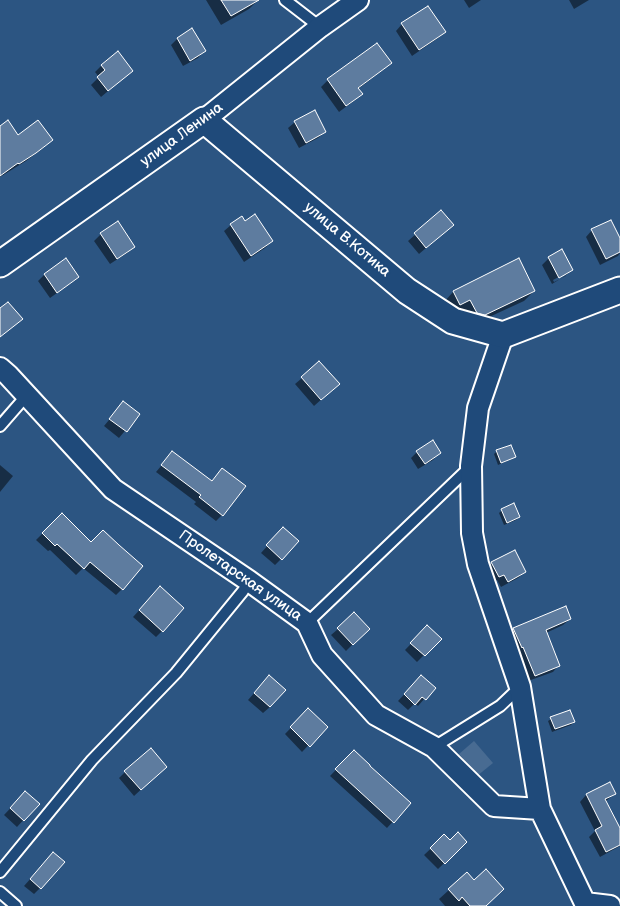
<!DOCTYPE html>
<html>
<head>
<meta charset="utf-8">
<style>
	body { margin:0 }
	canvas { display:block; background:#2c5582 }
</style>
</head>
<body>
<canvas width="620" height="906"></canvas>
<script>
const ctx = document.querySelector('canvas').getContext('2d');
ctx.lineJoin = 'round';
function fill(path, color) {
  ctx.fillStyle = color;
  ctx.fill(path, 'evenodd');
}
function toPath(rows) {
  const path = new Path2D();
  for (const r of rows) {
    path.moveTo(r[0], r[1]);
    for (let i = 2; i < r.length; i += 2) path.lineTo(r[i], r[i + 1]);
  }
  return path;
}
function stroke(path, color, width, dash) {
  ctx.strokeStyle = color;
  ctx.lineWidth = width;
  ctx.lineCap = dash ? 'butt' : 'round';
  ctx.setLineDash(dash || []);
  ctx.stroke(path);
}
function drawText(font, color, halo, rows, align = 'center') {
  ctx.font = font + ' "Balsamiq Sans",sans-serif';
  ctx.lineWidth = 4;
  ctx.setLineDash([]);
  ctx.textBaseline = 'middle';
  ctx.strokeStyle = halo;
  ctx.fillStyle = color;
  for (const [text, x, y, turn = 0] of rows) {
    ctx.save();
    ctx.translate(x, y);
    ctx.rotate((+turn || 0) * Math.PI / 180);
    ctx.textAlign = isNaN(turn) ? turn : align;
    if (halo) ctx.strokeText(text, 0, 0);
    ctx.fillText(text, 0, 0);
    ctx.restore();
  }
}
fill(toPath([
	[474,741,493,763,477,776,459,754]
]), '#486b92');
fill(toPath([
	[206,0,258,0,249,9,221,25],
	[464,0,481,0,469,8],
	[569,0,589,0,574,9],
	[402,24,445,32,438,38,412,56,396,31],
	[192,30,204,51,198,58,183,66,171,45,177,39],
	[377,45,390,63,384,69,358,89,361,94,355,100,339,112,321,87,328,80],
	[101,66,132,71,101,97,91,85,99,77,95,72],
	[295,122,325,132,318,138,299,148,288,128],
	[0,128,18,136,52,140,43,148,26,161,0,177],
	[441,212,446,231,419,254,408,241],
	[118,223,133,247,127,253,110,264,94,241,101,234],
	[245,223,272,241,265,248,244,262,224,231,231,225],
	[592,230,620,241,620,253,618,256,600,265,586,237],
	[561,251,572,270,565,276,552,284,542,265,549,258],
	[566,273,566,276,554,282,553,280],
	[66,260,78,277,71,283,50,298,38,281,44,275],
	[518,260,534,291,524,301,474,324,467,322,460,308,450,314,444,302,453,292],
	[302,378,332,390,314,406,295,384],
	[123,403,139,414,119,438,104,426],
	[497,451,514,456,511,459,498,465,494,454],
	[417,452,439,453,433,460,418,469,411,458],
	[172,453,211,482,222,469,222,515,216,521,194,504,196,502,156,472],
	[0,465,13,476,0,492],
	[502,510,519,517,516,520,504,525,499,513],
	[62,514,122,589,116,595,83,568,76,575,50,550,48,551,36,540],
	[277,535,281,559,275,565,261,553],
	[492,563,525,572,518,578,501,587,497,580,492,583,485,570],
	[154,594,162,631,156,637,133,617],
	[570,619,563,625,546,633,559,665,553,672,528,681,508,635,514,629],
	[427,627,440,639,417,662,405,650],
	[338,629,368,629,346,651,331,635],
	[263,683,270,707,263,713,248,700],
	[415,683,434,688,418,706,415,703,408,710,398,701],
	[308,710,326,727,302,752,285,734],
	[551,719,574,722,571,725,552,732,548,721],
	[354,751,410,803,387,828,330,776],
	[125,772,159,773,134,796,119,778],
	[609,784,614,794,605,802,620,831,620,846,600,857,589,837,595,831,580,802,586,795],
	[19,799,38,804,17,827,4,815],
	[444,836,449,842,466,842,438,869,424,855],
	[47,860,40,888,34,894,24,886],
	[449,890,485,906,445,906,439,899]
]), '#0007');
const building = toPath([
	[221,0,259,0,231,16,221,0],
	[428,6,446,32,419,50,401,23,428,6],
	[192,28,206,51,190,61,177,38,192,28],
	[377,43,392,63,358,88,363,94,346,106,327,79,377,43],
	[118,51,133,71,108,91,97,77,105,70,101,65,118,51],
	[315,110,326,132,306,143,294,121,315,110],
	[8,120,18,135,38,120,53,140,36,153,19,164,18,163,0,176,0,126,8,120],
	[441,210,454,225,426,248,414,233,441,210],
	[255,214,273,241,251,256,230,224,242,216,245,221,255,214],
	[611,220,620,238,620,252,606,259,591,229,611,220],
	[118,221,135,247,117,259,100,233,118,221],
	[562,249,573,270,559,278,548,257,562,249],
	[66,258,79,277,57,293,44,274,66,258],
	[519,258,535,291,485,315,477,313,470,300,460,305,453,291,519,258],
	[8,302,23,319,0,337,0,308,8,302],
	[319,361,340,384,321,400,301,377,319,361],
	[123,401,140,414,127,432,109,419,123,401],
	[433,440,441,453,425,464,416,451,433,440],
	[511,445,516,457,501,463,496,450,511,445],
	[172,451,212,481,222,468,246,486,223,516,199,497,201,495,161,465,172,451],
	[514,503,520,517,507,523,501,509,514,503],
	[62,513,91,542,103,530,119,545,143,566,123,590,90,562,84,569,57,544,55,546,42,533,62,513],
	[283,527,299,541,282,560,266,545,283,527],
	[515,550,526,572,508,582,504,575,499,577,491,562,515,550],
	[160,586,184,608,163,632,139,610,160,586],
	[566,606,571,619,546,630,560,666,535,676,523,647,522,648,513,628,566,606],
	[354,612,370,629,353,645,337,628,354,612],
	[427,625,442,639,425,656,410,643,427,625],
	[269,675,286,690,270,707,254,693,269,675],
	[421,675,436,688,426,700,422,697,415,705,404,694,421,675],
	[308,708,328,727,310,747,290,727,308,708],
	[570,710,575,722,555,729,550,717,570,710],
	[151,748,167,767,141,790,124,771,151,748],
	[354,750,370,765,370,766,411,803,394,823,335,769,354,750],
	[610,782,616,794,605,799,620,828,620,845,606,852,595,830,602,826,586,794,610,782],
	[25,791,40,804,24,821,10,808,25,791],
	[458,832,467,842,445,864,430,848,444,834,450,840,458,832],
	[53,852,65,862,41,889,30,879,53,852],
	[486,869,504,889,486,906,470,906,462,897,459,901,448,889,467,872,474,880,486,869]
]);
fill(building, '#5e7c9f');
stroke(building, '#fff', 1);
const service = toPath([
	[285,0,320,27],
	[0,426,27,395],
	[307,623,471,466],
	[434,747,500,706,520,687],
	[0,872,92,760,176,673,243,591,249,581],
	[0,892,16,906]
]);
const minor = toPath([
	[204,120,320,27,358,0],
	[503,335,478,408,471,466,472,533,478,564,520,687,540,809],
	[0,368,8,375,113,489,249,581,307,623,322,655,376,715,434,747,494,806,540,809,585,903,610,906]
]);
const tertiary = toPath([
	[0,264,204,120,407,291,453,321,503,335,620,290]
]);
stroke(service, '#fff', 14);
stroke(minor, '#fff', 24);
stroke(tertiary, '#fff', 29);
stroke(service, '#1f4a7a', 10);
stroke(minor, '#1f4a7a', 20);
stroke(tertiary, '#1f4a7a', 25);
drawText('15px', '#fff', '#1f4a7a', [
	["улица Ленина",182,135,-36],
	["улица В.Котика",347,240,40],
	["Пролетарская улица",240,576,35]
]);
</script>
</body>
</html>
